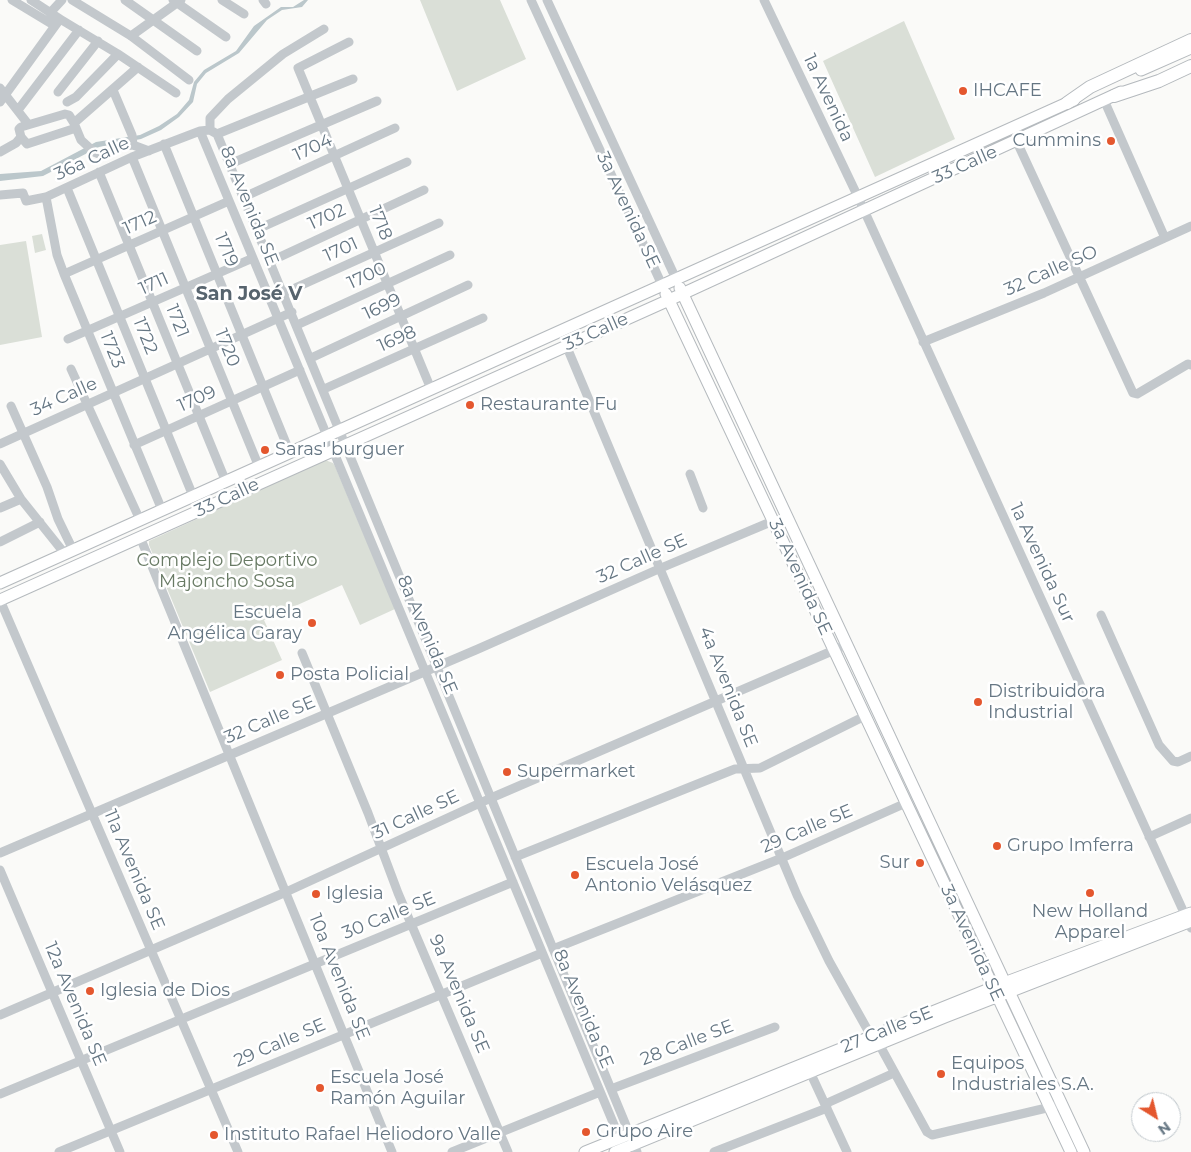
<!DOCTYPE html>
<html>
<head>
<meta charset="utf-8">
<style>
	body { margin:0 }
	#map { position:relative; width:1191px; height:1152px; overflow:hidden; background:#fafaf8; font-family:Montserrat,sans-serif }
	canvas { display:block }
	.north { position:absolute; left:1131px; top:1092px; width:50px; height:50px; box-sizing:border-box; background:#fff; border:1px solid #c1c8cd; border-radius:50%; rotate:144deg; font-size:14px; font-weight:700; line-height:20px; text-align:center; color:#657683 }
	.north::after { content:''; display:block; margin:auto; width:18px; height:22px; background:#e4572e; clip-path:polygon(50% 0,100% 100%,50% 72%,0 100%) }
</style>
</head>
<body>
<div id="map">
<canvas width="1191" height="1152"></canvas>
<div class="north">N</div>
</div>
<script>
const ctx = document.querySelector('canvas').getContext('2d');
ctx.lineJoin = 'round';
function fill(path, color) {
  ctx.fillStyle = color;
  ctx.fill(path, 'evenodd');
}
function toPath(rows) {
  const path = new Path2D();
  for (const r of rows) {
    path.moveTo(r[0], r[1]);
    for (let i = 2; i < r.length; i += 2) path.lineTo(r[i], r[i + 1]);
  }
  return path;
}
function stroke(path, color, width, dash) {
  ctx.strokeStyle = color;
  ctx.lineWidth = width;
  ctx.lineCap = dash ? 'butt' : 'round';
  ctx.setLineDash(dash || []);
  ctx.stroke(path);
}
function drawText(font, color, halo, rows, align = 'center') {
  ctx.font = font + ' Montserrat,sans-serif';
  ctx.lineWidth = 5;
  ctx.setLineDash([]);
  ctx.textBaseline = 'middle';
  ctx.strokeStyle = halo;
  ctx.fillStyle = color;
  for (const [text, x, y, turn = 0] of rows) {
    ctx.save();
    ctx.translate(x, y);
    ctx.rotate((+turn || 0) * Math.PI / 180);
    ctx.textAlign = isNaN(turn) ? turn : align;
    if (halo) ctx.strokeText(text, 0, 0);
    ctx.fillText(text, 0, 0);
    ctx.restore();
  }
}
fill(toPath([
	[420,0,500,0,526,59,457,91],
	[904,21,955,139,875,177,823,61],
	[42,234,46,250,35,253,32,236],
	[26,241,42,337,0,345,0,245],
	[325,460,333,463,335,466,395,609,360,625,342,585,264,620,282,660,210,692,149,545,149,541]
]), '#dadfd7');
fill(toPath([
	[304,0,308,0,302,7,282,10,267,20,239,53,206,73,197,84,193,102,179,117,161,130,141,139,99,147,43,176,0,181,0,174,41,171,96,142,140,135,159,126,177,114,189,100,194,82,204,70,236,51,254,26,281,7,293,7]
]), '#bbc7cb');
const major = toPath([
	[1141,70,1191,48],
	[680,288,1084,1152],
	[666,294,1071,1152],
	[0,583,1074,100],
	[0,600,669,300,1121,92],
	[585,1152,1004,983,1191,913],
	[615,1152,945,1017,1191,921]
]);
const highway = toPath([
	[1114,96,1159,81,1191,66],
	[1067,103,1090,87,1191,40]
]);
stroke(major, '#b5babe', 13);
stroke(highway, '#b4b9bd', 14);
stroke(toPath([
	[12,0,55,26],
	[31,0,60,19],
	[72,0,131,36,189,80],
	[125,0,197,51],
	[173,0,226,37],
	[222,0,244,14],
	[263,0,266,4],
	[531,0,662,285],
	[547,0,676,279],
	[764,0,858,197,1191,928],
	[50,13,62,0],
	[131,36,181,0],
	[349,42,298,68,431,389],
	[0,88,28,124],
	[113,90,132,135,133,145],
	[58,92,98,41],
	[1104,100,1165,238],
	[0,102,60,19,118,54,176,93],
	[67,102,76,97,118,54],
	[18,110,79,30],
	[74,123,138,67],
	[210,130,210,118,228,99,283,54,324,29],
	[200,131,622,1144],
	[217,134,637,1152],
	[217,134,353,79],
	[21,137,27,144,76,128],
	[1017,142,1133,393,1137,394,1188,364,1191,365],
	[164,144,290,453],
	[0,152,16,143,21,137,19,129,21,127,65,114,69,115,74,123,81,140,94,152,99,154,124,146,133,145,149,151],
	[132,157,259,467],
	[230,164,377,101],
	[99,172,226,482],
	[67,188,193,496],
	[0,195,23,193,26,201,46,197,132,157,200,131,210,130,217,134],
	[46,197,57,255,64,274,162,510],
	[244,197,395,128],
	[258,229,407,162],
	[271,261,424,190],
	[64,274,229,201],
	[284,293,439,223],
	[297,325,450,255],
	[68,339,253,258],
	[923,342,1044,293,1191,226],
	[566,345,797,895,829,961,871,1036],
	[311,358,468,285],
	[71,369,140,520],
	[324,389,483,318],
	[11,406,47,487,58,519,73,550],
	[0,444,292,312],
	[134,445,300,370],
	[0,464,21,499,65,554],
	[690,474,703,508],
	[0,508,21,499],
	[140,537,392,1152],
	[0,542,40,522],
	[0,600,238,1152],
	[1101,615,1159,745,1173,761,1178,762,1191,756],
	[302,653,368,813,398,893,508,1152],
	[1149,837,1191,818],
	[0,853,478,649,661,568,773,521],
	[515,857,735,769,760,768,865,716],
	[0,870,120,1152],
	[553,949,782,858,906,803],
	[0,1015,286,892,491,798,846,645],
	[879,1044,927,1132,932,1135,1055,1106],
	[810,1072,847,1152],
	[611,1089,775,1027],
	[0,1094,513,882],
	[825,1104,894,1073],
	[59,1152,542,953],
	[452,1152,600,1092],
	[714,1152,827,1108]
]), '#c3c8cc', 9);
stroke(major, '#fff', 11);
stroke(highway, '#fff', 12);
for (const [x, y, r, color] of [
	[963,91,5,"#e4572e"],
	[1111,141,5,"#e4572e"],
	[470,405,5,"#e4572e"],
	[265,450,5,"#e4572e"],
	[312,623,5,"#e4572e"],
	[280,675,5,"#e4572e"],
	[978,702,5,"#e4572e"],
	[507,772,5,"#e4572e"],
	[997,846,5,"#e4572e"],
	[920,863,5,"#e4572e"],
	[575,875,5,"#e4572e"],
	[1090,893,5,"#e4572e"],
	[316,894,5,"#e4572e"],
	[90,991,5,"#e4572e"],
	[941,1074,5,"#e4572e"],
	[320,1088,5,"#e4572e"],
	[586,1132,5,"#e4572e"],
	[214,1135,5,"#e4572e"]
]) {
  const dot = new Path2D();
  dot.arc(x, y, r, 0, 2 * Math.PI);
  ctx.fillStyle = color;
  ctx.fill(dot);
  stroke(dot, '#fff', 2);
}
drawText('18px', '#657683', '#fff', [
	["IHCAFE",973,91],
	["Cummins",1101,141,"right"],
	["Restaurante Fu",480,405],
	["Saras' burguer",275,450],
	["Escuela",302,613,"right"],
	["Angélica Garay",302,634,"right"],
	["Posta Policial",290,675],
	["Distribuidora",988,692],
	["Industrial",988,713],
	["Supermarket",517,772],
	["Grupo Imferra",1007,846],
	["Sur",910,863,"right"],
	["Escuela José",585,865],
	["Antonio Velásquez",585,886],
	["Iglesia",326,894],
	["New Holland",1090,912,"center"],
	["Apparel",1090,933,"center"],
	["Iglesia de Dios",100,991],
	["Equipos",951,1064],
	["Industriales S.A.",951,1085],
	["Escuela José",330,1078],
	["Ramón Aguilar",330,1099],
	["Grupo Aire",596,1132],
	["Instituto Rafael Heliodoro Valle",224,1135]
], 'left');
drawText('18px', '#657683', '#fff', [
	["1a Avenida",828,98,65],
	["1704",313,148,-25],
	["36a Calle",92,159,-25],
	["33 Calle",965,165,-24],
	["8a Avenida SE",249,206,68],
	["3a Avenida SE",628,210,65],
	["1702",327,217,-25],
	["1712",140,223,-24],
	["1718",380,223,68],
	["1719",226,250,67],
	["1701",341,250,-24],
	["32 Calle SO",1051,271,-24],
	["1700",367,276,-25],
	["1711",154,284,-24],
	["1699",382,307,-25],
	["1721",177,321,68],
	["33 Calle",596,332,-24],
	["1722",145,336,68],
	["1698",397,339,-24],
	["1720",227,348,68],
	["1723",112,350,68],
	["34 Calle",64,397,-24],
	["1709",197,399,-24],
	["33 Calle",227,498,-25],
	["32 Calle SE",642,559,-24],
	["1a Avenida Sur",1042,563,65],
	["3a Avenida SE",800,577,65],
	["8a Avenida SE",427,635,67],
	["4a Avenida SE",728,687,68],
	["32 Calle SE",270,720,-23],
	["31 Calle SE",416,815,-25],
	["29 Calle SE",807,829,-23],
	["11a Avenida SE",134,870,67],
	["30 Calle SE",389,916,-22],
	["3a Avenida SE",972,943,65],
	["10a Avenida SE",339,977,68],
	["9a Avenida SE",459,994,67],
	["12a Avenida SE",75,1004,67],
	["8a Avenida SE",583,1009,67],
	["27 Calle SE",887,1030,-22],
	["29 Calle SE",280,1043,-23],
	["28 Calle SE",687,1043,-21]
]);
drawText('18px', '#687a64', '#fff', [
	["Complejo Deportivo",227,561],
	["Majoncho Sosa",227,582]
]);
drawText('bold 19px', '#57646e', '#fff', [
	["San José V",249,294]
]);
</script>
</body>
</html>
